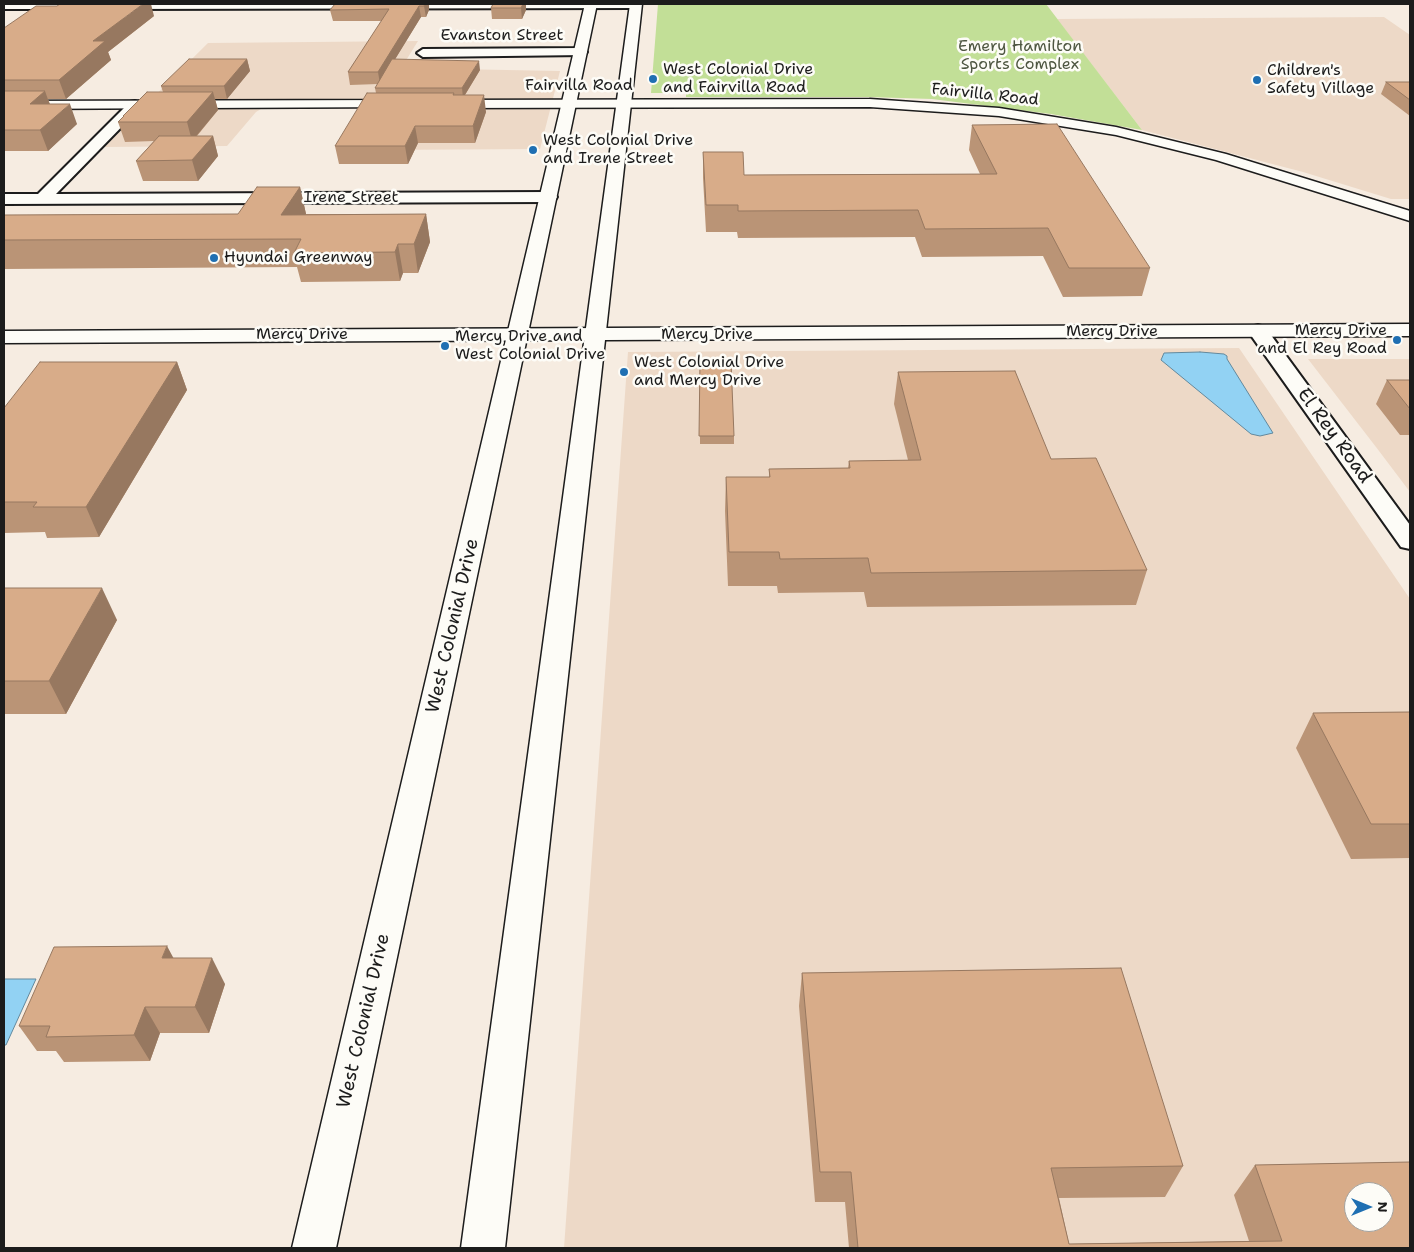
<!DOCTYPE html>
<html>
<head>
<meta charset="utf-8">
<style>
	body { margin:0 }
	#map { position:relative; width:1414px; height:1252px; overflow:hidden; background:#f6ece1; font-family:"Shantell Sans",sans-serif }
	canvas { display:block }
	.frame { position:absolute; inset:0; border:5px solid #1c1c1c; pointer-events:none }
	.north { position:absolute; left:1344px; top:1182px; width:50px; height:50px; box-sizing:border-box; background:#fdfcf7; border:1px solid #a3a29f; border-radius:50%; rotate:90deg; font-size:14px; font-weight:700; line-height:20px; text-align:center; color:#1c1c1c }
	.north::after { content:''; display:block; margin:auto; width:18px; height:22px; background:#1f6fb2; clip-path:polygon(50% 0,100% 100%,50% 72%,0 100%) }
</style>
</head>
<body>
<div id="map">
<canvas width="1414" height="1252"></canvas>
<div class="frame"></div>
<div class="north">N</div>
</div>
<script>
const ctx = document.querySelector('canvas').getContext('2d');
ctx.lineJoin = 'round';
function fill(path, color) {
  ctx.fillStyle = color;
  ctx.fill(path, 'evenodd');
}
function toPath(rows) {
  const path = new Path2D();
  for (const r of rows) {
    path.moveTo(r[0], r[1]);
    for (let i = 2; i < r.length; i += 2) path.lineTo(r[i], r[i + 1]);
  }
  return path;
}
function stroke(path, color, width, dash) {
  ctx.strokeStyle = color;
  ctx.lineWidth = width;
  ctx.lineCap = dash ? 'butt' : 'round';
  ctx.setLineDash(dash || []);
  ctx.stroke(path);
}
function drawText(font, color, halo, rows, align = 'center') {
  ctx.font = font + ' "Shantell Sans",sans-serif';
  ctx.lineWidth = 5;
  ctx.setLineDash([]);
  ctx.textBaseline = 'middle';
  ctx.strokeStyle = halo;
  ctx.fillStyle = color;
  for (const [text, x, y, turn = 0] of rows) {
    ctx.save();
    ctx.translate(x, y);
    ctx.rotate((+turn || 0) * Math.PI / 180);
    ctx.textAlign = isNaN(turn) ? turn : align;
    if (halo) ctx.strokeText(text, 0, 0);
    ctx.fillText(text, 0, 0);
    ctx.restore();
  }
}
fill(toPath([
	[1384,17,1410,35,1410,199,1391,199,1303,172,1142,130,1057,19],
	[418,41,381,101,274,101,256,112,227,146,103,147,208,43],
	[453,69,560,71,540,149,377,150],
	[1239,348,1410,599,1410,1248,564,1248,628,352],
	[1354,1192,1384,1192,1384,1222,1354,1222],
	[1308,359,1410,359,1410,492,1376,447]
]), '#edd9c7');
fill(toPath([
	[658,4,1046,4,1142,130,1051,114,932,99,869,97,686,97,686,93,651,93]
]), '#c2df97');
const water = toPath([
	[1200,352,1224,354,1227,356,1227,359,1273,433,1260,436,1251,434,1161,360,1164,353,1200,352],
	[4,979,36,979,6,1045,4,1045,4,979]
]);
fill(water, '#92d2f3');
stroke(water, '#63899d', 1);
const street = toPath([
	[4,4,74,4,76,6,70,9,4,9,4,4],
	[113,4,640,4,641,5,635,8,117,9,113,8,111,6,113,4],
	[581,48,585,49,587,52,585,55,423,57,417,53,423,49,581,48],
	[135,101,142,105,140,108,56,194,549,192,555,194,557,197,555,200,549,202,4,204,4,194,38,194,130,102,135,101],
	[1258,325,1265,327,1410,525,1410,549,1401,547,1248,331,1251,327,1258,325]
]);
const secondary = toPath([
	[870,99,999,108,1116,127,1226,154,1410,211,1410,221,1216,160,1116,135,999,116,870,107,448,108,443,107,441,104,443,101,448,100,870,99],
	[398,100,403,101,405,104,403,107,4,109,4,101,398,100],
	[1410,324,1410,336,4,343,4,331,1410,324]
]);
const highway = toPath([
	[585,4,597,4,336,1248,292,1248,585,4],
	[630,4,642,4,505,1248,461,1248,630,4]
]);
stroke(street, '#1c1c1c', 4);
stroke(secondary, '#1c1c1c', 3);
stroke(highway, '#1c1c1c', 3);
fill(street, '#fdfcf7');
fill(secondary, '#fdfcf7');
fill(highway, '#fdfcf7');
fill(toPath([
	[429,4,429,10,426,17,421,17,395,59,480,70,465,95,486,112,475,143,418,143,408,164,339,164,335,146,376,93,375,88,378,84,350,85,348,72,382,21,333,21,330,10],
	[526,4,526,10,522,19,492,19,491,8],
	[154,16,108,52,111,60,66,99,48,99,50,104,77,124,48,151,4,151,4,28],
	[247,59,250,71,227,99,215,99,218,110,197,136,213,136,218,156,198,181,143,181,136,161,154,141,125,142,118,122,123,117,123,116,163,92,161,86],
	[1386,82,1410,82,1410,116,1381,94],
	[972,125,1150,268,1142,296,1063,297,1043,256,922,257,915,237,738,238,737,232,706,232,703,178,703,152,744,175,980,174,969,150],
	[300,187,306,214,426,214,430,242,418,273,403,273,400,281,301,282,297,267,4,269,4,215,238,214],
	[700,361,734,436,734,444,700,444],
	[177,362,187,390,99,537,47,538,45,532,4,533,4,408],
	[898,372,1051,459,1147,570,1136,605,867,607,864,592,778,593,777,586,728,586,725,511,726,477,769,477,769,469,848,468,849,461,908,460,894,404],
	[1387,380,1410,380,1410,435,1400,435,1376,404],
	[4,588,117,620,66,714,4,714],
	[1410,712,1410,858,1351,859,1296,748,1313,713],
	[174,958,225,984,209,1033,160,1033,150,1061,64,1062,56,1051,37,1051,19,1026],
	[802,973,1183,1166,1165,1197,1059,1198,1069,1244,1249,1241,1234,1195,1255,1165,1410,1248,849,1248,845,1202,815,1202,799,1006]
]), '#ba9476');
fill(toPath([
	[143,4,151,4,154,16,108,52,111,60,66,99,59,80,93,41],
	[425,4,429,4,429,10,426,17,424,6],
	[523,4,526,4,526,10,522,19,521,8],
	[419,6,421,17,380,84,378,72],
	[247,59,250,71,227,99,224,86],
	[479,61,480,70,463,98,462,88],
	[45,91,52,111,30,104],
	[213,92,218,110,192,141,187,122],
	[484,95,486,112,475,143,473,126],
	[70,104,77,124,48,151,40,130],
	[415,126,418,143,408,164,405,146],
	[213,136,218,156,198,181,192,160],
	[300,187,306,214,290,239,281,215],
	[426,214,430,242,418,273,414,244],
	[398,244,403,273,400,281,395,252],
	[177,362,187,390,99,537,86,507],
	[102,588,117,620,66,714,49,681],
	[167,946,181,972,162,958],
	[212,958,225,984,209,1033,195,1007],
	[145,1007,160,1033,150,1061,134,1035]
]), '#977860');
const building = toPath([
	[60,4,143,4,93,41,105,41,59,80,4,80,4,28,36,6,57,6,60,4],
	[335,4,425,4,424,6,419,6,378,72,348,72,389,9,330,10,335,4],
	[493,4,523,4,521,8,491,8,493,4],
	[189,59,247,59,224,86,161,86,189,59],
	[392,59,479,61,462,88,375,88,392,59],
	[1386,82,1410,82,1410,100,1386,82],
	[4,91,45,91,30,104,70,104,40,130,4,130,4,91],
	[147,92,213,92,187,122,118,122,124,116,123,116,147,92],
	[367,93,454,93,453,95,484,95,473,126,415,126,405,146,335,146,367,93],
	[1057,124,1150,268,1069,268,1048,228,925,229,918,210,738,211,738,205,706,205,703,152,743,152,744,175,997,174,972,125,1057,124],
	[159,136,213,136,192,160,136,161,159,136],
	[257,187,300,187,281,215,426,214,414,244,398,244,395,252,294,253,301,239,4,240,4,215,238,214,257,187],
	[700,361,731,361,734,436,699,436,700,361],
	[40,362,177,362,86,507,33,507,37,502,4,502,4,408,40,362],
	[1015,371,1051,459,1096,458,1147,570,871,573,868,558,780,559,779,552,729,552,726,477,770,477,769,469,850,468,849,461,921,460,898,372,1015,371],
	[1387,380,1410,380,1410,409,1387,380],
	[4,588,102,588,49,681,4,681,4,588],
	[1410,712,1410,824,1371,824,1313,713,1410,712],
	[167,946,162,958,212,958,195,1007,145,1007,134,1035,46,1037,50,1026,19,1026,54,947,167,946],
	[1121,968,1183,1166,1051,1168,1069,1244,1282,1241,1255,1165,1410,1162,1410,1248,858,1248,851,1172,820,1172,802,973,1121,968],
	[1354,1192,1384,1192,1384,1222,1354,1222,1354,1192]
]);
fill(building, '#d8ac89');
stroke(building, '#977860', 1);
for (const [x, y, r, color] of [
	[653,79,5,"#1f6fb2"],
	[1257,80,5,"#1f6fb2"],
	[533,150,5,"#1f6fb2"],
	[214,258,5,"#1f6fb2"],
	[1397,340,5,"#1f6fb2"],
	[445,346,5,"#1f6fb2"],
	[624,372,5,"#1f6fb2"]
]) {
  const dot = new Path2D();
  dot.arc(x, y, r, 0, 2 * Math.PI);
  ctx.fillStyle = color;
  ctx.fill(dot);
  stroke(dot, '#fdfcf7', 2);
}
drawText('16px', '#1c1c1c', '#fdfcf7', [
	["Evanston Street",502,36],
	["Fairvilla Road",579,86],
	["Fairvilla Road",985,95,6],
	["Irene Street",351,198],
	["Mercy Drive",1112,332],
	["Mercy Drive",302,335],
	["Mercy Drive",707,335]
]);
drawText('16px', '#4e5641', '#fdfcf7', [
	["Emery Hamilton",1020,47],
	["Sports Complex",1020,65]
]);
drawText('16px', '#1c1c1c', '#fdfcf7', [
	["West Colonial Drive",663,70],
	["and Fairvilla Road",663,88],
	["Children's",1267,71],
	["Safety Village",1267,89],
	["West Colonial Drive",543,141],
	["and Irene Street",543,159],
	["Hyundai Greenway",224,258],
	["Mercy Drive",1387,331,"right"],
	["and El Rey Road",1387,349,"right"],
	["Mercy Drive and",455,337],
	["West Colonial Drive",455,355],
	["West Colonial Drive",634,363],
	["and Mercy Drive",634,381]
], 'left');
drawText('19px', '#1c1c1c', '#fdfcf7', [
	["El Rey Road",1334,436,54],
	["West Colonial Drive",453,626,-77],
	["West Colonial Drive",364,1021,-77]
]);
</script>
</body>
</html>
